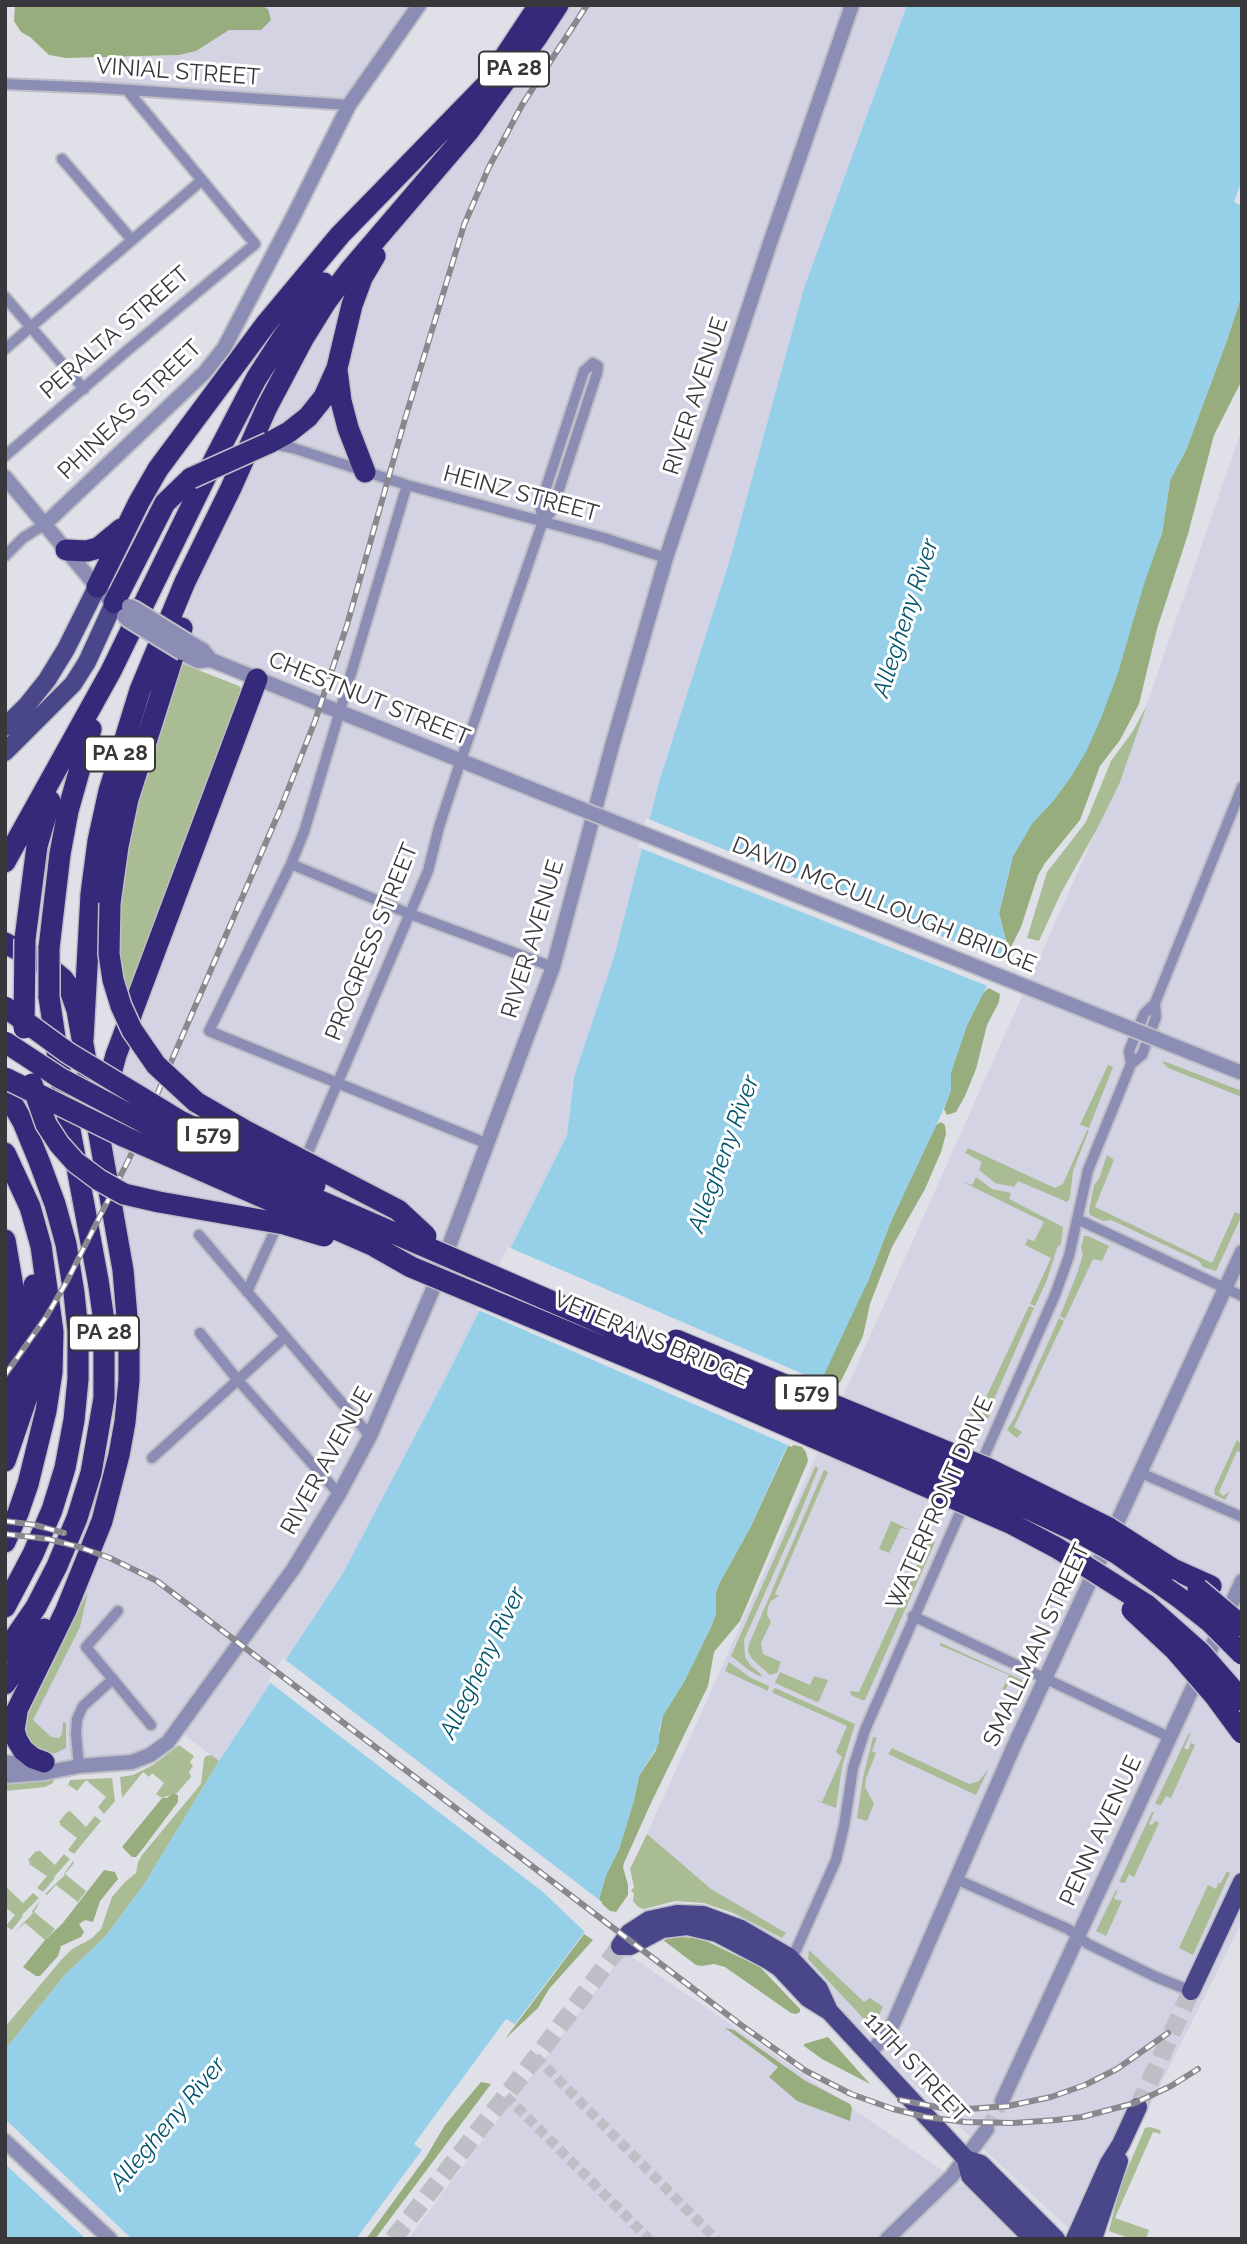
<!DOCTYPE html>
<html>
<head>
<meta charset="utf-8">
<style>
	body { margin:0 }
	#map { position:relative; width:1247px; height:2244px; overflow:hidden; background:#e0e0e9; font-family:Raleway,sans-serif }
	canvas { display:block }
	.frame { position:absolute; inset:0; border:7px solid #38383c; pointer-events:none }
</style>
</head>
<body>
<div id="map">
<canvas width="1247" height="2244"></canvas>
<div class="frame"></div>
</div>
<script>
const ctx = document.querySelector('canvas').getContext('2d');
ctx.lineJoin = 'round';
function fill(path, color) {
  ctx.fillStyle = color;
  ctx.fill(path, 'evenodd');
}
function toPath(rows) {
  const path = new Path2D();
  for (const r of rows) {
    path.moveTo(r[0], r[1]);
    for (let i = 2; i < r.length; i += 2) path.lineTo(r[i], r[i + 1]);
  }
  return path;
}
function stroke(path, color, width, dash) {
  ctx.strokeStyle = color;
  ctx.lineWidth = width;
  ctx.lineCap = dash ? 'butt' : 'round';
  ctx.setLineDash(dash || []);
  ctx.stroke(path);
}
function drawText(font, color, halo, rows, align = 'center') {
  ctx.font = font + ' Raleway,sans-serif';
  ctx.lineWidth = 6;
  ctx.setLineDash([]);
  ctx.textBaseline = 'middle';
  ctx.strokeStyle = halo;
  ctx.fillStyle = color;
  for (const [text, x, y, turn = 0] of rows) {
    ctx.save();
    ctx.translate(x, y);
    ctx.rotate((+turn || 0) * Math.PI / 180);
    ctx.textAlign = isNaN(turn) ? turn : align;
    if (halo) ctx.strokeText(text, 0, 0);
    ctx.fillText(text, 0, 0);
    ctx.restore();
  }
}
fill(toPath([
	[260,5,419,5,349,105,101,88,100,57,179,55,268,9],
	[558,5,907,5,804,288,730,559,659,782,614,957,574,1077,567,1135,446,1377,343,1573,219,1761,178,1730,150,1755,79,1766,44,1762,17,1710,66,1610,125,1422,106,1108,257,679,189,642,192,633,182,626,203,563,303,339],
	[1242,428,1242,1922,1083,2239,1080,2239,903,2074,866,2035,647,1834,1127,762],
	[625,1952,1042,2239,408,2239]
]), '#d3d3e4');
fill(toPath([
	[178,662,239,686,243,691,130,994,126,992,119,955,118,925,125,843],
	[1147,705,1120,782,1097,829,1061,893,1039,941,1027,938,1047,872,1086,822,1111,761,1133,731],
	[1163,1061,1242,1091,1242,1097,1168,1068,1163,1063],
	[1108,1065,1113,1067,1089,1128,1080,1125],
	[1087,1130,1089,1130,1073,1171,1070,1198,1067,1202,1018,1181,1014,1187,995,1183,979,1170,982,1162,965,1153,968,1148,1055,1188,1063,1184],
	[1107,1155,1114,1160,1095,1207,1212,1263,1235,1212,1242,1215,1216,1271,1203,1267,1199,1261,1111,1220,1103,1221,1090,1215,1089,1210,1094,1185,1099,1179],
	[976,1177,992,1189,1011,1193,1009,1199,1063,1227,1061,1244,1057,1248,1047,1280,1035,1306,1030,1304,1051,1258,1025,1245,1028,1239,1034,1241,1044,1222,963,1182,972,1185],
	[1084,1236,1088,1236,1109,1246,1102,1261,1093,1259,1065,1319,1060,1316,1077,1274,1083,1254,1081,1248],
	[1029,1306,1034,1308,991,1406,991,1413,986,1422,971,1417,970,1414,975,1404,982,1406],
	[1059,1318,1064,1321,1014,1427,1022,1432,1017,1438,1007,1430,1015,1417],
	[1237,1440,1242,1445,1242,1449,1240,1452,1237,1451,1219,1492,1223,1496,1230,1491,1225,1500,1215,1495,1214,1490],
	[815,1467,817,1467,818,1469,797,1521,744,1640,745,1657,751,1666,761,1674,762,1677,750,1671,731,1656],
	[824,1470,828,1472,775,1594,779,1596,771,1601,768,1607,767,1615,771,1622,761,1643,763,1654,781,1662,777,1673,770,1675,752,1659,748,1651,749,1644],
	[891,1521,910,1530,901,1528,889,1553,879,1549],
	[922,1535,935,1542,865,1700,862,1700,851,1695,850,1691,859,1692,928,1541,921,1537],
	[88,1592,80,1627,33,1720,51,1737,59,1738,62,1734,63,1722,66,1723,66,1748,56,1753,47,1754,27,1748,23,1712,31,1708,42,1680],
	[941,1643,1022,1680,1026,1687,1018,1704,1015,1697,1019,1688,1009,1683,1005,1691,1002,1690,1009,1675,939,1645],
	[729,1662,751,1678,769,1686,768,1691,725,1671],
	[780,1672,810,1685,814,1676,828,1680,819,1701,817,1702,775,1683],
	[775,1688,855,1724,842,1767,836,1808,814,1800,822,1802,842,1757,836,1752,847,1726,773,1693,772,1691],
	[1189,1733,1191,1733,1184,1748,1188,1750,1191,1743,1195,1745,1171,1798,1166,1796,1161,1805,1155,1804],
	[873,1737,877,1738,872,1751,876,1753,866,1778,865,1787,874,1804,867,1821,857,1818,863,1778],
	[179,1745,194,1756,190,1762,193,1766,189,1772,191,1777,177,1793,162,1798,156,1794,164,1783,152,1773,149,1777,143,1772,122,1798,120,1777,133,1775,153,1765],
	[892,1748,969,1784,979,1781,989,1768,976,1795,888,1754],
	[211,1755,219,1761,145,1883,106,1936,64,1976,5,2050,5,2027,62,1959,72,1949,91,1939,101,1929,112,1897,125,1882,136,1873,138,1862,142,1855,201,1784,204,1759,206,1756],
	[112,1778,115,1801,104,1814,98,1807,106,1797,86,1780,77,1791,69,1785,67,1788,70,1780],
	[54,1779,53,1783,45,1787,5,1791,5,1782],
	[70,1811,86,1827,95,1816,101,1821,74,1854,68,1850,77,1838,60,1825,61,1824,59,1822,67,1812],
	[1152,1812,1154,1812,1149,1824,1152,1825,1155,1821,1159,1823,1134,1877,1129,1874,1125,1883,1119,1882],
	[647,1834,711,1889,786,1933,782,1938,736,1914,704,1903,675,1901,644,1909,638,1907,633,1901,634,1893,631,1891,634,1887,630,1869],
	[39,1850,55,1865,64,1854,70,1859,54,1877,55,1878,43,1892,37,1888,47,1876,29,1864,30,1862,28,1860,36,1851,38,1852],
	[73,1861,74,1863,65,1874,86,1891,78,1902,56,1885,47,1895,45,1894,65,1875,64,1874],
	[1227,1871,1230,1873,1193,1955,1179,1948,1208,1885,1216,1889,1218,1883,1221,1883],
	[7,1888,23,1903,33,1893,39,1898,22,1915,23,1916,12,1930,6,1926,15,1915,5,1907,5,1889],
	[1116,1890,1117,1891,1114,1899,1122,1901,1106,1936,1096,1931],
	[41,1900,34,1912,55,1929,45,1940,25,1923,14,1933,33,1913,32,1911],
	[809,1950,864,2002,870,1998,883,2007,877,2019,871,2022,862,2017,808,1959],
	[1150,2127,1160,2130,1161,2134,1153,2132,1115,2218,1149,2230,1146,2239,1131,2239,1109,2231,1120,2186,1145,2128]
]), '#a9bc93');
fill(toPath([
	[15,5,260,5,268,9,271,20,261,30,229,30,196,51,179,55,66,58,49,55,30,37,21,32,14,21],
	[1242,294,1242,380,1214,435,1188,534,1157,629,1139,704,1120,740,1100,766,1080,820,1045,863,1038,875,1021,927,1009,951,1006,949,1006,941,999,913,1013,856,1032,823,1053,801,1072,775,1162,533,1170,480,1186,450,1227,340],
	[989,988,1000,994,999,1002,987,1025,976,1069,965,1096,956,1112,947,1115,944,1109,951,1090,951,1072,967,1025,983,993],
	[941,1122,945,1125,946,1134,941,1152,925,1189,892,1247,870,1304,863,1336,841,1381,837,1385,833,1386,826,1382,823,1377,833,1351,868,1281,891,1221,936,1125],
	[794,1445,802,1447,806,1452,808,1461,740,1621,714,1652,708,1686,651,1803,624,1863,623,1867,628,1885,628,1895,616,1912,610,1911,601,1903,599,1899,606,1875,619,1849,634,1800,639,1776,656,1750,663,1715,684,1682,710,1629,716,1614,716,1592,720,1582,750,1528,788,1446],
	[173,1793,178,1795,178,1802,144,1847,136,1857,132,1857,122,1847,162,1798,167,1798],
	[104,1870,115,1872,118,1879,100,1901,93,1922,85,1920,79,1924,84,1932,81,1937,61,1946,58,1956,40,1976,36,1976,23,1967,45,1940,62,1924],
	[584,1934,593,1940,549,1989,538,2008,505,2039],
	[680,1937,694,1938,708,1942,760,1967,800,2009,800,2012,796,2014,791,2013,725,1967,714,1964,702,1966,696,1965,663,1940],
	[725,2028,734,2030,804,2080,850,2104,852,2108,850,2121,797,2101,769,2077,778,2067],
	[828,2037,870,2084,822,2059,804,2046,804,2044],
	[481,2082,491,2084,375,2239,366,2239,426,2157,445,2125]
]), '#98ad7e');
fill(toPath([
	[907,5,1242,5,1242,180,1234,202,1240,205,1242,201,1242,294,1227,340,1186,450,1170,480,1162,533,1144,584,1118,673,1101,718,1086,752,1072,775,1053,801,1032,824,1013,856,999,913,1006,941,1006,949,967,1025,951,1072,951,1090,941,1115,891,1221,868,1281,822,1379,783,1455,750,1528,720,1582,716,1592,716,1614,710,1629,684,1682,663,1715,659,1729,659,1743,639,1776,634,1800,619,1849,606,1875,592,1922,515,2024,506,2019,414,2144,422,2150,356,2239,5,2239,5,2050,64,1976,106,1936,145,1883,219,1761,343,1573,446,1377,567,1135,574,1077,614,957,659,782,730,559,804,288]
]), '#95d0e8');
fill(toPath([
	[646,818,663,825,1003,961,990,987,638,847],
	[508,1247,824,1383,792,1447,476,1309],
	[283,1658,602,1902,595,1923,588,1935,543,1892,268,1681],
	[5,2119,132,2239,86,2239,46,2202,5,2164]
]), '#e0e0e9');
stroke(toPath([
	[536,2057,716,2239],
	[506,2096,649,2239]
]), '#bebec6', 10, [10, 5]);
stroke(toPath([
	[987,2129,1002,2101]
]), '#bebec6', 14, [14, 7]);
stroke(toPath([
	[1138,2107,1191,1991],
	[393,2239,544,2047,620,1946]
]), '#bebec6', 18, [18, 9]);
const minor = toPath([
	[5,84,101,88,349,105],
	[62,159,132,240],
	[5,297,84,389],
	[5,349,201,181],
	[273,444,293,448,407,485,604,538,666,558],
	[5,456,123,354,255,244,127,90],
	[407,485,304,832,291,864,209,1031,488,1144],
	[5,556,23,538,45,524],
	[291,864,410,914,553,967],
	[1131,1064,1129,1051,1144,1014,1155,1003,1242,787],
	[303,1164,428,871,439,827,461,760,543,521,552,511,597,373,598,366,593,363,584,371,540,506,543,521],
	[1077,1219,1242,1296],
	[199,1235,370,1436],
	[247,1292,279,1221],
	[200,1333,237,1379,339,1494],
	[152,1458,285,1337],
	[979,1468,1055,1295,1069,1256,1088,1170,1131,1064,1142,1055,1156,1017,1155,1003],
	[1141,1473,1242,1517],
	[118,1611,86,1647,151,1725],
	[913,1616,1169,1737],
	[79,1766,76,1734,77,1719,83,1706,113,1679],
	[956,1879,1068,1929,1088,1944,1156,1977,1191,1991],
	[789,1957,796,1950,836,1860,844,1826,853,1768,865,1730,966,1499]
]);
const tertiary = toPath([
	[5,477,97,587,119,608],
	[45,524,205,372,224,348,294,215,349,105,419,5],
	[189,642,203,650,211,660],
	[182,653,198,661,211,660,509,780],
	[5,1763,39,1762],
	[5,1776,44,1773,79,1766,132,1762,150,1755,168,1742,294,1568,339,1494,370,1436,433,1289,553,967,612,746,666,558,770,243,852,5],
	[869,2054,884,2037,894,2022,1014,1746,1242,1252],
	[1002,2101,1242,1581],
	[5,2141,110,2239],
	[887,2239,952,2176,987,2129]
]);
const primary = toPath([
	[5,727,27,705,47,680,66,649,97,587],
	[5,752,73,684,87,662,114,603],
	[620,1946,630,1946,662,1929,687,1926,717,1933,768,1960,780,1968,808,1998,829,2011,966,2159,970,2176,1033,2239],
	[620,1946,629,1933,649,1920,677,1914,703,1915,741,1929,789,1957,819,1989,829,2011],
	[1191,1991,1242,1882],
	[966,2159,981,2164,1056,2239],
	[1075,2239,1109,2163,1121,2144,1138,2107],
	[1093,2239,1119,2161]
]);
const motorway = toPath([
	[490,79,539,5],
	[337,370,341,401,348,428,365,472],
	[269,443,289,432,308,417,324,397,337,368,352,305,362,278,375,256],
	[66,550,87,551,98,548,121,529],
	[97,587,139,502,158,469,265,325,340,235,488,83],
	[114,603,165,503,191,478],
	[5,862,111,671,215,458,256,379,283,337,324,283],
	[110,903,118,846,128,799,182,628],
	[25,939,37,846,50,801],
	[5,943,45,964,63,979,69,987,77,1010,123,1270,129,1341,129,1380,125,1422,119,1455,102,1521,66,1610,17,1710,5,1729],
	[49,948,60,854,68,811,91,729],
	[83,1039,91,894,98,841,109,791,140,690,185,582,231,488,267,407,303,339,326,302,350,270,468,132,537,37,558,5],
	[5,1091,23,1122,39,1161,55,1204,66,1244,74,1293,78,1331,78,1379,74,1420,65,1468,52,1510,33,1554,5,1607],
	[106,1120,109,1081,116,1055,257,679],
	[5,1153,30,1207,41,1246,53,1332,52,1372,46,1411,28,1484,18,1513,5,1542],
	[5,1240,13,1287,15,1327,13,1365,5,1413],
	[5,1461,30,1388,35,1337,34,1285],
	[1173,1569,1211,1586],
	[5,1652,36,1607,57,1566,77,1518,91,1473,104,1398,104,1321,98,1280,64,1098,49,997],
	[5,1684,44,1629],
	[17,1712,14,1730,17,1740,23,1750,33,1758,44,1762]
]);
stroke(minor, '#bebec6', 14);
stroke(tertiary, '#bebec6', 18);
stroke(primary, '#bebec6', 21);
stroke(motorway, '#bebec6', 24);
stroke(minor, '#8c8db4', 10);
stroke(tertiary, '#8c8db4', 14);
stroke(primary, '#4a468a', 18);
stroke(motorway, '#352a79', 21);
const rail = toPath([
	[5,1375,46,1317,66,1283,130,1157,280,810,315,721,347,625,405,419,464,225,489,167,522,105,587,5],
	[5,1521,35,1525,64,1533],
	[5,1534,48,1539,79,1547,110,1558,157,1581,741,2025,806,2071,851,2094,893,2109,926,2117,965,2122,1013,2123,1056,2120,1082,2117,1135,2103,1171,2086,1198,2069],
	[900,2100,942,2108,968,2109,1008,2106,1051,2097,1085,2085,1117,2069,1168,2033]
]);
stroke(rail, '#88888e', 6);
stroke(rail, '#fff', 3.5, [10]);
const tertiaryBridge = toPath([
	[129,606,134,608,189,642],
	[124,616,128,620,182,653],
	[509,780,1242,1073]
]);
const motorwayBridge = toPath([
	[191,478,269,443],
	[110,903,109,954,113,980,121,1006,132,1030,156,1065,196,1102,246,1131,398,1210,426,1236],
	[49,997,49,948],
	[5,1007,68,1053,180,1121,315,1185],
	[24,1028,25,939],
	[5,1042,60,1078,168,1135,1016,1503,1082,1534,1116,1553,1181,1599,1210,1622,1242,1654],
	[5,1078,125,1137,374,1246,411,1267,661,1371,1010,1523,1057,1548,1147,1605,1200,1652,1242,1700],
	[32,1084,46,1124,59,1144,75,1162,99,1180,124,1194,159,1202,284,1224,324,1236],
	[676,1340,989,1469,1109,1528,1173,1569],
	[1198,1589,1242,1626],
	[1132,1610,1175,1650,1214,1695,1242,1733]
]);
stroke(tertiaryBridge, '#bebec6', 18, []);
stroke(motorwayBridge, '#bebec6', 24, []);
stroke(tertiaryBridge, '#8c8db4', 14);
stroke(motorwayBridge, '#352a79', 21);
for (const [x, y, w] of [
	[514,69,70],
	[120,754,70],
	[208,1135,63],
	[104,1333,70],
	[806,1393,63]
]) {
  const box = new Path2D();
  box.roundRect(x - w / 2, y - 17.5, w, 35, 5);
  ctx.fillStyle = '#fff';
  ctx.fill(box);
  stroke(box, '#38383c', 2);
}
drawText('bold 21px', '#38383c', null, [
	["PA 28",514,69],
	["PA 28",120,754],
	["I 579",208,1135],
	["PA 28",104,1333],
	["I 579",806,1393]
]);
drawText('23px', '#38383c', '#fff', [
	["VINIAL STREET",178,72,4],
	["PERALTA STREET",115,333,-41],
	["RIVER AVENUE",696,396,-72],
	["PHINEAS STREET",130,410,-44],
	["HEINZ STREET",521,494,15],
	["CHESTNUT STREET",369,699,22],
	["DAVID MCCULLOUGH BRIDGE",884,905,22],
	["RIVER AVENUE",533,939,-73],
	["PROGRESS STREET",372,942,-68],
	["VETERANS BRIDGE",651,1339,23],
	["RIVER AVENUE",327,1461,-61],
	["WATERFRONT DRIVE",940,1503,-66],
	["SMALLMAN STREET",1037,1645,-65],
	["PENN AVENUE",1101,1831,-65],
	["11TH STREET",916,2068,47]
]);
drawText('italic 24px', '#00556d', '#fff', [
	["Allegheny River",906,618,-72],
	["Allegheny River",724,1154,-70],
	["Allegheny River",483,1663,-64],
	["Allegheny River",168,2124,-50]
]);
</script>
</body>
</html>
